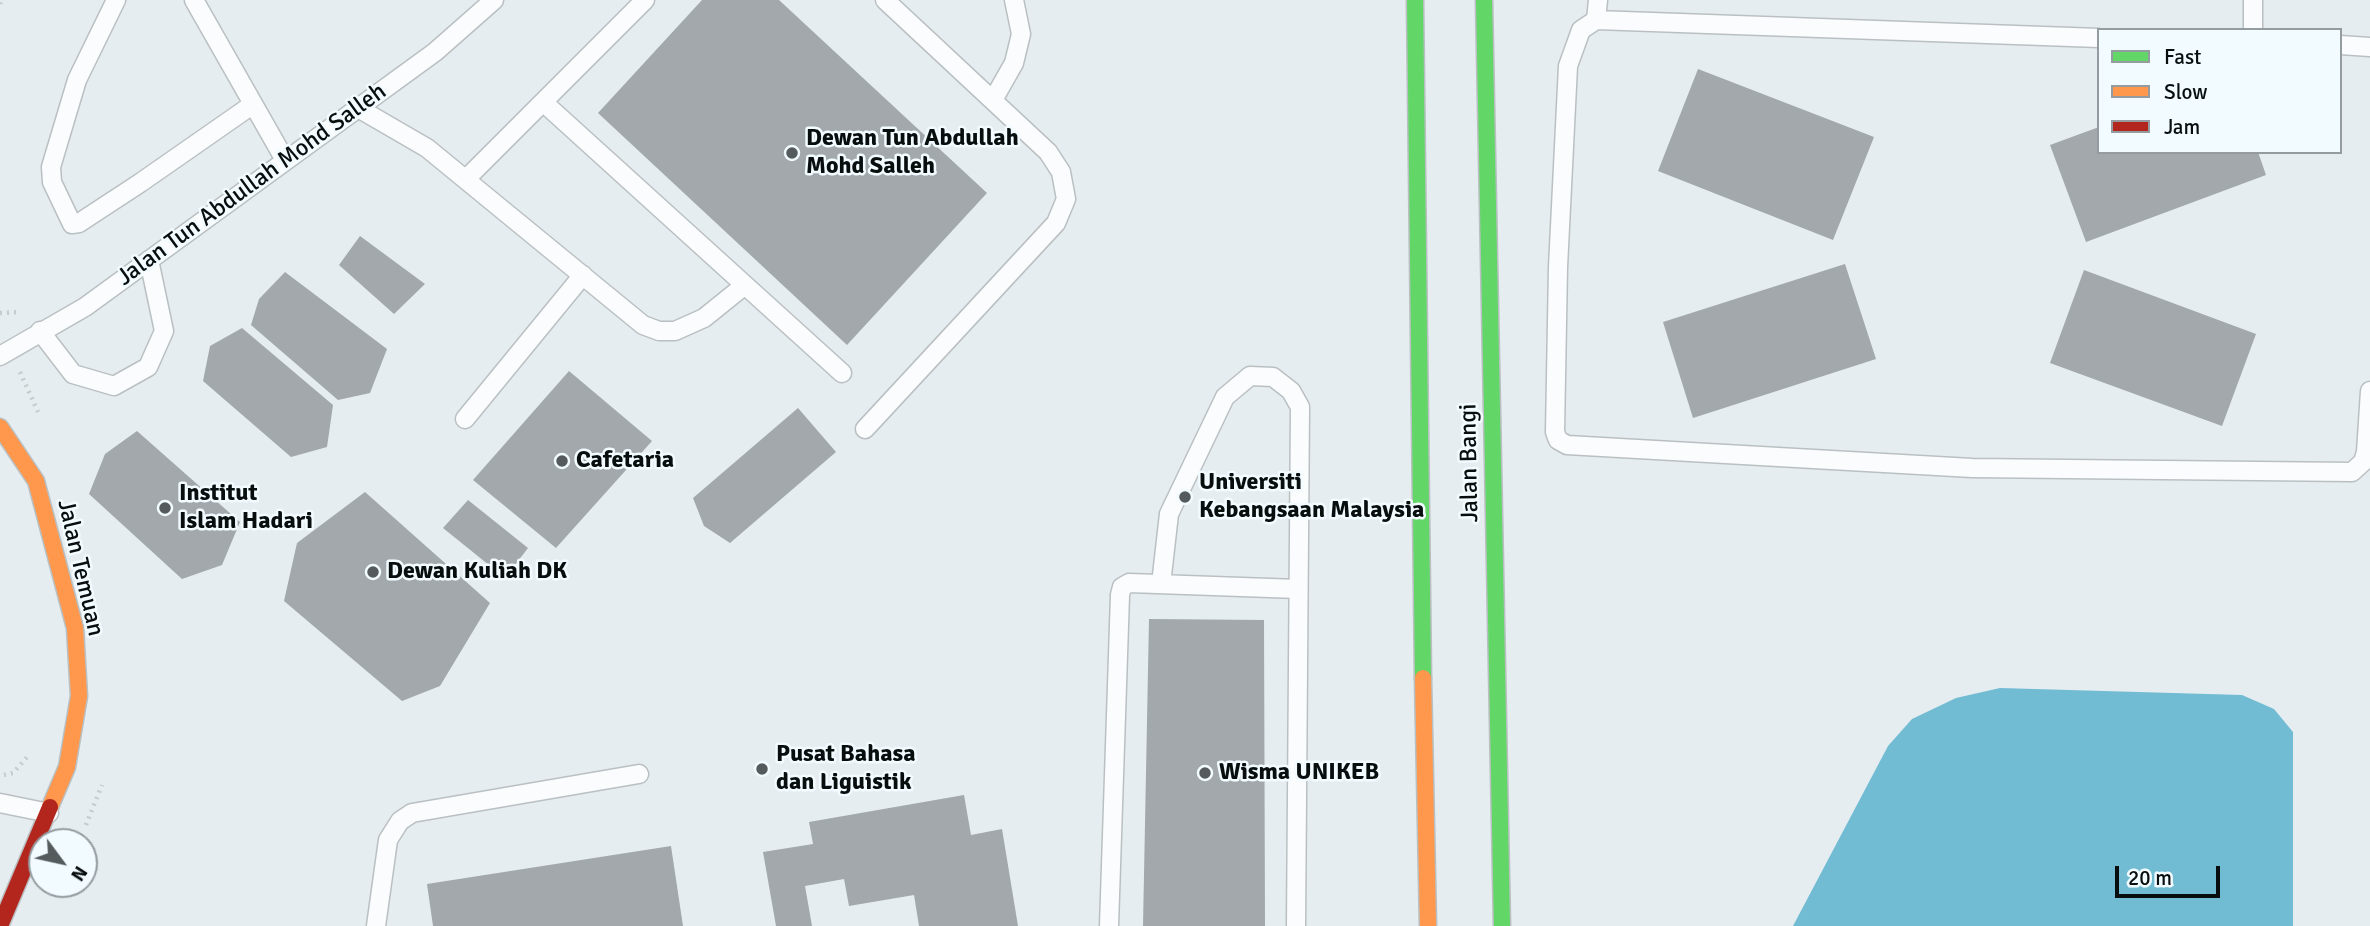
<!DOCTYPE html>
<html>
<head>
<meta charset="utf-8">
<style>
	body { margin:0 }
	#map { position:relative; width:2370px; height:926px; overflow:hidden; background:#e5edf0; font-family:Signika,sans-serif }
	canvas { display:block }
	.legend { position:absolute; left:2097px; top:28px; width:245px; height:126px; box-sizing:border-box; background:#f2fbff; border:2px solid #949c9f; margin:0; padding:9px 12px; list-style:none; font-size:21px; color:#080d0e }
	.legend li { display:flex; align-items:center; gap:14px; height:35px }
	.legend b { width:35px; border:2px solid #949c9f }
	.north { position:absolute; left:28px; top:828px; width:70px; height:70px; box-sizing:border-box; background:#f2fbff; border:2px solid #949c9f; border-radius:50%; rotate:123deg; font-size:19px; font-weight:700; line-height:28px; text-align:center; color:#080d0e }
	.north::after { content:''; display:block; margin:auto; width:24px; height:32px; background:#555b5d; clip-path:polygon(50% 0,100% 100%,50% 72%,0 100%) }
	.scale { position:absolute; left:2115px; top:866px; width:105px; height:32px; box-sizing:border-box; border:4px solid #080d0e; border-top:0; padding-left:9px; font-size:21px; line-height:24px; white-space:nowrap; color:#080d0e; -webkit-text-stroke:5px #f2fbff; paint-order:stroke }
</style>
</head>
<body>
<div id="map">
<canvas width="2370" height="926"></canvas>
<ul class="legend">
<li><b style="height:9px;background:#63d668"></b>Fast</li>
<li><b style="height:9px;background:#ff974d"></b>Slow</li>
<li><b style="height:9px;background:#b3261e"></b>Jam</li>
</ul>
<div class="north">N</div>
<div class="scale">20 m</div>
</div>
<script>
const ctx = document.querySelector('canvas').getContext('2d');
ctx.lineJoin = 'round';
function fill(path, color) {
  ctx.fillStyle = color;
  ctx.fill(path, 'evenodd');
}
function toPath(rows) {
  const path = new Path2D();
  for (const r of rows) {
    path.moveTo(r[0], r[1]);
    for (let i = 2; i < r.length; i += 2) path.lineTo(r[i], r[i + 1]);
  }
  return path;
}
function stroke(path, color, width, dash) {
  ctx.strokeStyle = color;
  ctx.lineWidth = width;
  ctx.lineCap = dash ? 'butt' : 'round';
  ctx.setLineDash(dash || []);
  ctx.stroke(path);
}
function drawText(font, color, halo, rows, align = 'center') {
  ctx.font = font + ' Signika,sans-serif';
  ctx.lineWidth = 5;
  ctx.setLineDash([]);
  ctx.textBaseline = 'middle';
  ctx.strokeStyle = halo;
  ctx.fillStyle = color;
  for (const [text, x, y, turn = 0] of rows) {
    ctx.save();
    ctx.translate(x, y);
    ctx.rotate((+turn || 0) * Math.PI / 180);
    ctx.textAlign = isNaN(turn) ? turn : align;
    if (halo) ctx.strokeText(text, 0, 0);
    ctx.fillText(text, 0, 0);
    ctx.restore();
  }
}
fill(toPath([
	[2000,688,2242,695,2274,709,2293,732,2293,926,1793,926,1888,746,1912,719,1956,698]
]), '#71bcd3');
fill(toPath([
	[702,0,779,0,987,193,847,345,598,113],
	[1698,69,1874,137,1833,240,1658,171],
	[2099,127,2099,152,2258,152,2266,175,2086,242,2050,145],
	[360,236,425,284,394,314,339,265],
	[1845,264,1876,359,1693,418,1663,322],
	[2084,270,2256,334,2222,426,2050,363],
	[285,272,387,349,370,393,338,400,251,325,259,299],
	[242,328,333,405,327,447,291,457,203,381,210,346],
	[569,371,652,441,556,548,473,480],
	[798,408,836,452,730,543,704,526,693,498],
	[137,431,240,522,222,565,182,579,89,494,105,454],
	[365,492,490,603,440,686,402,701,284,601,297,543],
	[468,500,528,548,505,578,443,528],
	[1149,619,1264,620,1265,926,1143,926],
	[964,795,971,835,1002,829,1018,926,919,926,914,895,849,906,844,879,805,886,812,926,776,926,763,852,813,844,809,822],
	[671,846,683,926,433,926,427,884]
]), '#a2a8ab');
const lane = toPath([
	[116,0,77,80,51,167,52,182,72,224,79,223,140,183,252,105],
	[194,0,285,160],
	[2253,0,2253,30],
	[1596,20,1598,0],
	[2099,38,1596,20,1581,30,1568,66,1558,267,1555,432,1558,440,1567,445,1972,468,2352,472,2363,462,2366,452,2370,391],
	[2340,45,2370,47],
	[993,100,1014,63,1021,34,1014,0],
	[543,102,842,373],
	[358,108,427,148,643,325,659,331,675,331,704,318,745,285],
	[466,179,645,0],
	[40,331,73,374,114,386,148,367,164,331,149,260],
	[0,356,85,307,435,52,494,0],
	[465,419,583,275],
	[865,429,1056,223,1066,199,1061,172,1048,152,885,0],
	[1161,584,1169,514,1225,397,1250,376,1273,377,1291,391,1300,407,1296,926],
	[0,803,49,813],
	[376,926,388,840,400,821,412,813,639,774],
	[1109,926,1120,595,1122,587,1129,583,1298,589]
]);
const fast = toPath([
	[1415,0,1423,678],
	[1484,0,1502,926]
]);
const slow = toPath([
	[0,427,36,481,75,628,79,696,67,767,50,807],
	[1423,678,1428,926]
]);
const jam = toPath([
	[0,926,50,807]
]);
stroke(lane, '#bac0c2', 21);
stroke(fast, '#bac0c2', 19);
stroke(slow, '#bac0c2', 19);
stroke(jam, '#bac0c2', 19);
stroke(toPath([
	[0,4,1,0],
	[0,313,20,312],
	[20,372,38,412],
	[4,775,13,773,29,755],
	[86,825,102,785]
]), '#c8cbcc', 4.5, [2, 5]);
stroke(lane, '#fbfcfd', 18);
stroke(fast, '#63d668', 16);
stroke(slow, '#ff974d', 16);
stroke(jam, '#b3261e', 16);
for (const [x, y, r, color] of [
	[792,153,7,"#555b5d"],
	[562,461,7,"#555b5d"],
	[1185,497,7,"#555b5d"],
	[165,508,7,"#555b5d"],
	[373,572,7,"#555b5d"],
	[762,769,7,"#555b5d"],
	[1205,773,7,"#555b5d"]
]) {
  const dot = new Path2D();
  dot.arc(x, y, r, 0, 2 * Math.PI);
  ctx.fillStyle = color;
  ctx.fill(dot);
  stroke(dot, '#f2fbff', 2.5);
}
drawText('bold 24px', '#080d0e', '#f2fbff', [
	["Dewan Tun Abdullah",806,139],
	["Mohd Salleh",806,167],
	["Cafetaria",576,461],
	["Universiti",1199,483],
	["Kebangsaan Malaysia",1199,511],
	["Institut",179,494],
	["Islam Hadari",179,522],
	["Dewan Kuliah DK",387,572],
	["Pusat Bahasa",776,755],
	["dan Liguistik",776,783],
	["Wisma UNIKEB",1219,773]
], 'left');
drawText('24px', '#080d0e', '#f2fbff', [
	["Jalan Tun Abdullah Mohd Salleh",252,185,-36],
	["Jalan Bangi",1470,463,-91],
	["Jalan Temuan",80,568,77]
]);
</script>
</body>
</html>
